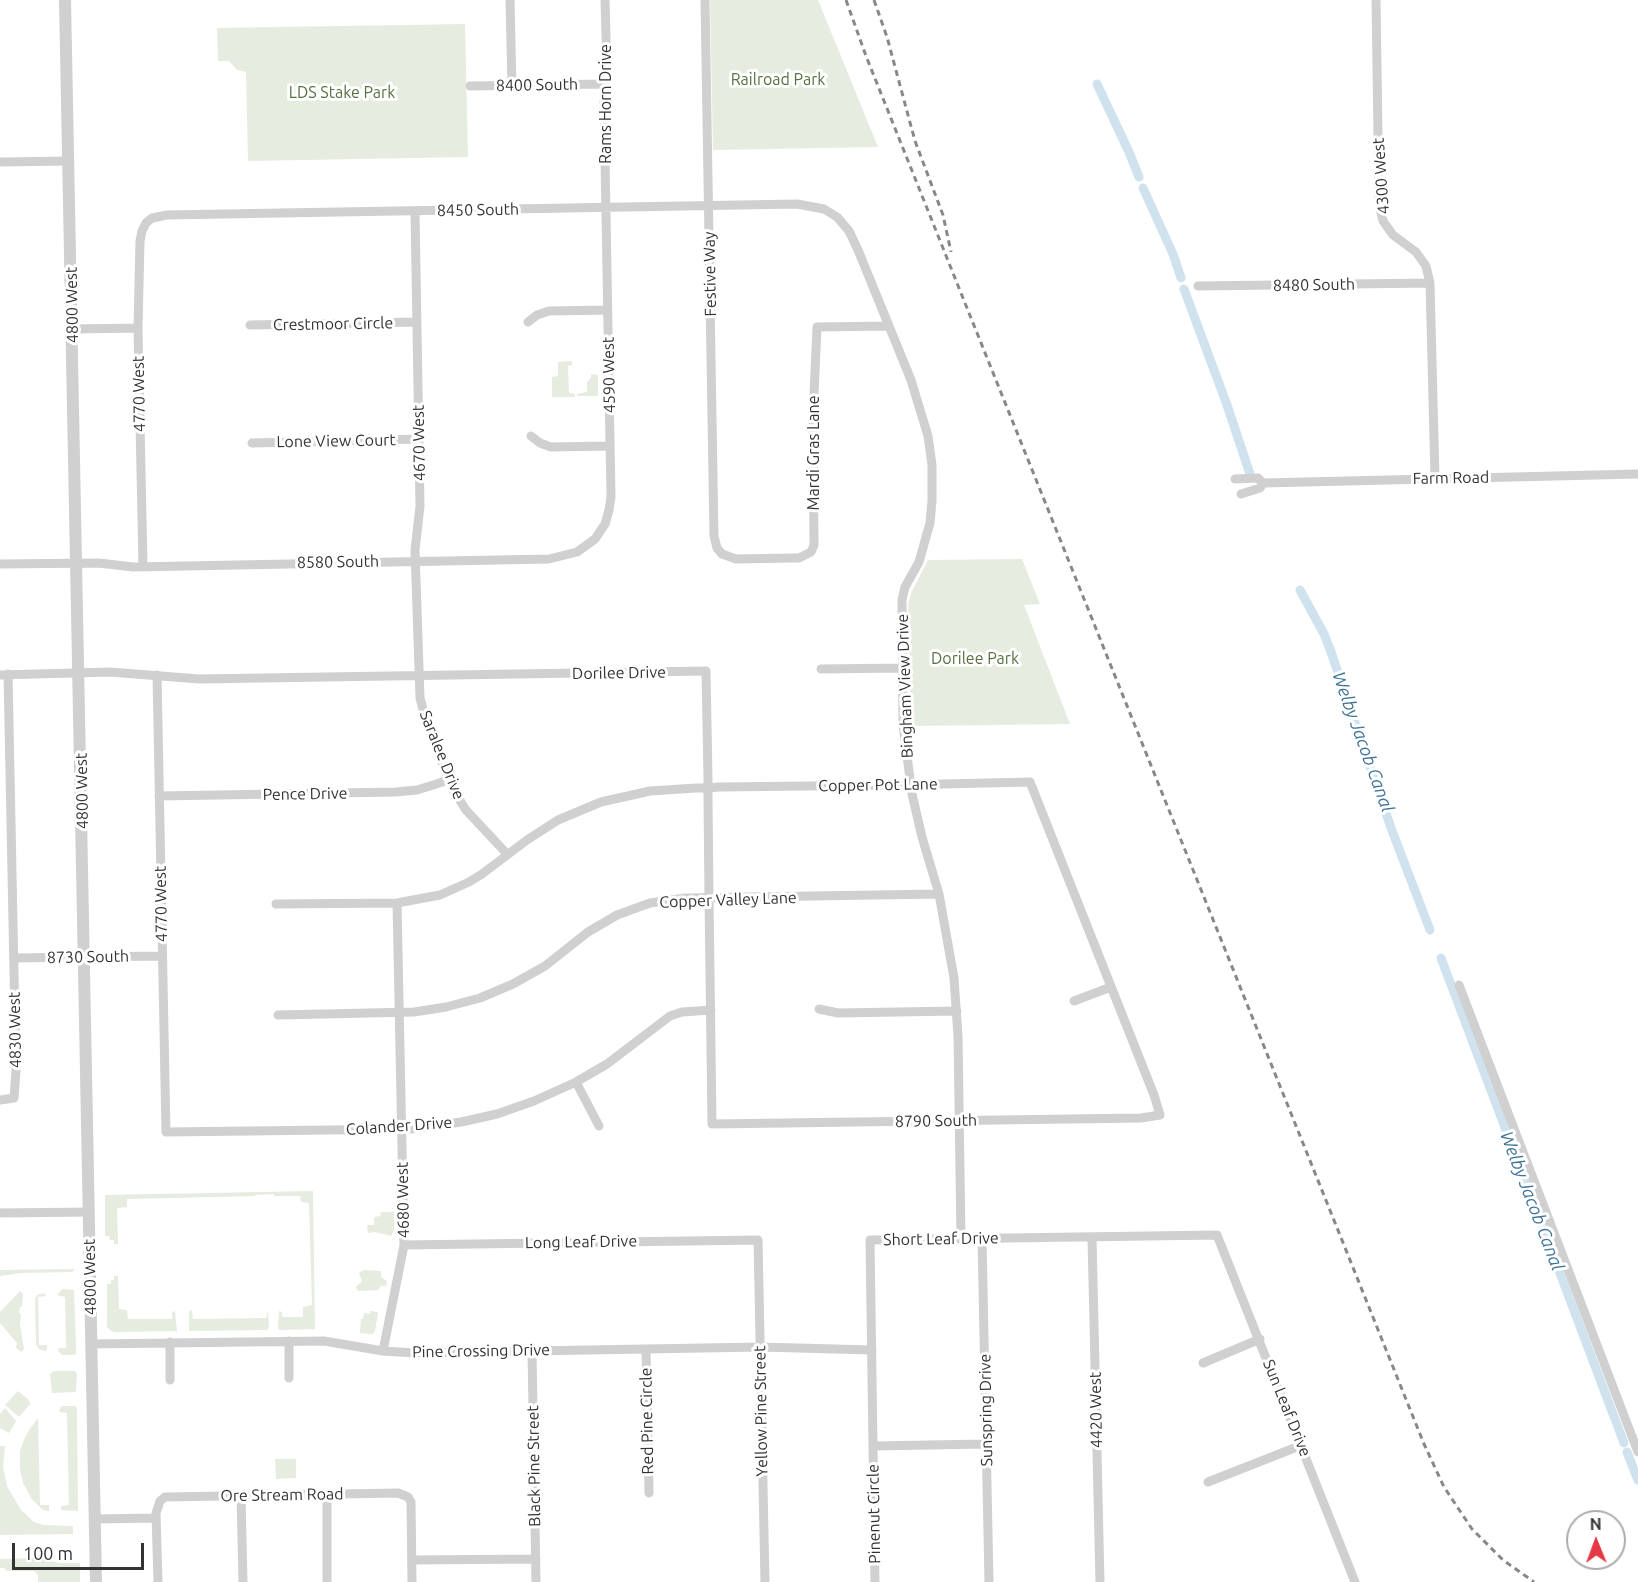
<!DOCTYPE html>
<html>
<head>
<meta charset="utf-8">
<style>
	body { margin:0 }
	#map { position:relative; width:1638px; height:1582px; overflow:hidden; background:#fff; font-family:Ubuntu,sans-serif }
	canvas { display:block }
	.north { position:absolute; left:1566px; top:1510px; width:60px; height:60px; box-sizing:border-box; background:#fff; border:2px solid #adadad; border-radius:50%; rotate:359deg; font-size:16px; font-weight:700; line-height:24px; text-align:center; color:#333 }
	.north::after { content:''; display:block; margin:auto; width:21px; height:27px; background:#e63946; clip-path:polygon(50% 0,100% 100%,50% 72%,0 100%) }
	.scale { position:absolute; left:12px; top:1543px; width:132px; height:27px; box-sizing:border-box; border:3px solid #333; border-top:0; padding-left:8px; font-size:18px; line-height:21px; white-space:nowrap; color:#333; -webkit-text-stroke:4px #fff; paint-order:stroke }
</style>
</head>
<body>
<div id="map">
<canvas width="1638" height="1582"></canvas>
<div class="north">N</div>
<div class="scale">100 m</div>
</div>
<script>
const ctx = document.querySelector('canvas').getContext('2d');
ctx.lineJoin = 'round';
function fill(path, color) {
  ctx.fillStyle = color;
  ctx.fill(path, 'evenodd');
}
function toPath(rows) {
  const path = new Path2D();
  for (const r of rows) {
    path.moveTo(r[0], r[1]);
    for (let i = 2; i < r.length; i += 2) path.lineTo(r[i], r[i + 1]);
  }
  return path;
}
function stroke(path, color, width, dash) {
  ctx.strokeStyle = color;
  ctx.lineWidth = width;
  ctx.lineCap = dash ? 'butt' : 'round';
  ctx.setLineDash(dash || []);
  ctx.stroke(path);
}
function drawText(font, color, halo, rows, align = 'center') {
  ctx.font = font + ' Ubuntu,sans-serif';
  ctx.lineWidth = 6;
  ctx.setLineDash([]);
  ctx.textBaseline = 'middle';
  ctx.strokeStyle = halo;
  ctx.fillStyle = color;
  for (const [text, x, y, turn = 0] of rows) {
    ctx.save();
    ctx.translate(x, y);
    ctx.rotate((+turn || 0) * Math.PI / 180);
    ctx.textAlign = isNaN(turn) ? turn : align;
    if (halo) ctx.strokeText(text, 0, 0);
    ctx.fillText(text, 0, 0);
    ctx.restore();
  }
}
fill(toPath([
	[710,0,818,0,878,147,713,150],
	[465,24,468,157,248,161,246,72,237,70,229,61,218,61,217,28],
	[572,361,572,365,568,366,569,393,575,394,575,397,552,397,552,377,558,376,558,362],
	[591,374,598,375,598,396,577,396,577,394,587,392,587,382,591,378],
	[1022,559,1040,604,1024,605,1070,724,911,726,908,604,912,591,928,560],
	[313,1191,315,1329,279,1330,278,1327,279,1311,282,1312,282,1317,303,1317,303,1307,312,1305,309,1203,301,1202,300,1196,274,1196,274,1194,255,1195,255,1196,127,1199,127,1207,117,1208,118,1244,114,1244,114,1240,110,1240,109,1236,105,1236,105,1195],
	[381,1212,394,1212,394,1231,391,1236,375,1232,368,1233,367,1225,374,1225,374,1217,380,1216],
	[75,1269,72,1272,22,1273,0,1276,0,1270],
	[363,1270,381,1271,381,1277,387,1281,386,1286,381,1286,378,1290,358,1291,356,1287,362,1281,359,1273],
	[114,1276,118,1276,119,1309,127,1310,128,1319,172,1319,172,1312,175,1311,177,1331,114,1332,110,1330,107,1327,107,1284,111,1284,111,1280,114,1280],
	[62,1289,74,1290,76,1349,76,1354,72,1355,62,1355,58,1351,59,1348,66,1348,65,1297,57,1295],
	[20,1291,23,1294,22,1307,20,1307,19,1314,21,1314,20,1324,24,1349,21,1352,16,1348,17,1343,0,1323,0,1312],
	[44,1293,46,1296,38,1297,39,1345,47,1345,47,1350,45,1351,39,1349,36,1344,35,1299,37,1295],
	[190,1310,192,1311,193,1319,266,1318,268,1311,269,1327,267,1330,189,1331,189,1312],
	[370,1311,378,1312,375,1331,372,1334,360,1333,361,1319,363,1319,364,1313,370,1314],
	[54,1371,75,1371,77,1374,76,1392,52,1393,50,1374],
	[18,1391,29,1400,30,1404,19,1417,5,1405],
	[61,1406,76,1406,77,1409,78,1511,61,1510,61,1506,69,1505,67,1413,59,1412],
	[5,1408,16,1421,9,1433,0,1428,0,1414],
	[38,1418,40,1505,49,1505,49,1511,43,1510,31,1498,23,1483,20,1469,20,1451,23,1442,29,1430],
	[0,1446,5,1446,3,1467,7,1486,21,1510,34,1522,43,1525,73,1526,73,1534,0,1535],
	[275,1459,296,1459,296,1478,276,1479],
	[40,1558,60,1563,80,1563,80,1582,38,1582,38,1575,34,1571,7,1571,4,1568,0,1568,0,1559]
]), '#e6ecdf');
stroke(toPath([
	[1097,84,1129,152,1139,177],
	[1143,188,1173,254,1181,278],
	[1184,289,1227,405,1250,474],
	[1300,590,1324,634,1331,652,1391,828,1430,930],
	[1441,958,1624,1443],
	[1627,1452,1638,1480]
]), '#cfe2ee', 9);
stroke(toPath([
	[510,0,512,86],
	[705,0,714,536,717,548,722,554,736,559,792,558,799,558,811,552,814,545,813,417,817,327,889,326],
	[1376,0,1379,204,1383,221,1393,235,1416,252,1426,266,1430,283,1435,478],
	[470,86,605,84],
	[0,162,69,161],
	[415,211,420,506,415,550,420,698,428,728,453,790,466,810,507,854],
	[1198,286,1430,283],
	[528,322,537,315,549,311,607,310],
	[250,325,417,322],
	[73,329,138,328],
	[531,436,540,443,551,447,610,446],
	[252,443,419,439],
	[1235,479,1258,478,1263,483,1260,488,1241,494],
	[1263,483,1638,474],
	[0,564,99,563,133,567,549,559,577,552,595,539,605,524,609,510,611,497,604,102,607,71,605,0],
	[143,566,138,328,140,241,142,231,146,223,152,218,167,215,797,204,824,209,837,217,849,231,858,250,911,380,928,436,932,465,932,501,930,523,919,562,905,587,902,600,903,725,912,794,922,837,939,894,954,978,958,1036,961,1239],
	[821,669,901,668],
	[0,675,110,672,199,679,706,671,708,778,708,797,709,898,712,1124,1141,1118,1160,1115,1154,1095,1030,782,899,785,719,787,708,788,696,788,650,791,601,802,558,820,527,840,482,874,469,882,440,895,397,903,276,904],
	[157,675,166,1132,411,1129,461,1122,497,1114,534,1101,576,1082,607,1064,670,1016,682,1012,711,1010],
	[159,796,396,792,417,790,449,780],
	[14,958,162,956],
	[1459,985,1638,1452],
	[1074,1001,1111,987],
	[819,1009,838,1013,957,1011],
	[278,1015,414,1012,446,1007,480,998,513,984,545,966,588,932,617,915,650,903,685,898,939,894],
	[576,1082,599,1126],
	[0,1100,14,1098,16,1071,8,674],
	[0,1213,90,1212],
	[1092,1237,1100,1582],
	[982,1239,989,1582],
	[404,1245,758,1240,765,1582],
	[170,1342,170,1380],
	[91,1344,324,1341,383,1351,415,1353,760,1347,872,1350],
	[646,1349,649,1493],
	[383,1351,404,1245,397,903],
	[532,1351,536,1582],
	[1203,1363,1260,1339],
	[289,1378,289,1341],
	[874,1446,986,1444],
	[1208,1482,1302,1445],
	[241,1495,243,1582],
	[327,1495,327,1582],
	[95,1519,156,1518],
	[412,1560,536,1559],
	[158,1582,156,1513,160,1501,165,1497,398,1493,408,1497,411,1502,412,1582],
	[875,1582,870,1240,1217,1235,1355,1582]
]), '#d0d0d0', 9);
stroke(toPath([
	[65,0,96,1582]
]), '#d0d0d0', 12);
stroke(toPath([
	[846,0,866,56,971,318,1424,1444,1444,1487,1472,1529,1503,1560,1534,1582],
	[874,0,887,37,915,141,943,215,951,252]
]), '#888', 3, [6, 4.5]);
drawText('16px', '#56703f', '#fff', [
	["Railroad Park",778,80],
	["LDS Stake Park",342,93],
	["Dorilee Park",975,659]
]);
drawText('16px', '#333', '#fff', [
	["8400 South",537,85,-1],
	["Rams Horn Drive",606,104,-90],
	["4300 West",1381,176,-94],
	["8450 South",478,210,-1],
	["Festive Way",710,274,-91],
	["8480 South",1314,285,-1],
	["4800 West",72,305,-91],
	["Crestmoor Circle",333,324,-1],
	["4590 West",609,375,-91],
	["4770 West",139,394,-91],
	["Lone View Court",336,441,-1],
	["4670 West",419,443,-91],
	["Mardi Gras Lane",814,453,-90],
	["Farm Road",1451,478,-1],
	["8580 South",338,562,-1],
	["Dorilee Drive",619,673,-1],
	["Bingham View Drive",905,686,-92],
	["Saralee Drive",442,755,68],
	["Copper Pot Lane",878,785,-1],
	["4800 West",82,791,-91],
	["Pence Drive",305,794,-1],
	["Copper Valley Lane",728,900,-2],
	["4770 West",161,904,-91],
	["8730 South",88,957,-1],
	["4830 West",15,1030,-91],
	["8790 South",936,1121,-1],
	["Colander Drive",399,1126,-4],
	["4680 West",403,1200,-91],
	["Short Leaf Drive",941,1239,-1],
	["Long Leaf Drive",581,1242,-1],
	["4800 West",90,1277,-91],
	["Pine Crossing Drive",481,1351,-1],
	["Sun Leaf Drive",1287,1408,68],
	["Sunspring Drive",986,1410,-91],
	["4420 West",1096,1410,-91],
	["Yellow Pine Street",761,1411,-91],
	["Red Pine Circle",647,1421,-91],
	["Black Pine Street",534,1466,-91],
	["Ore Stream Road",282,1495,-1],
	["Pinenut Circle",874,1514,-91]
]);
drawText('italic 18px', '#3f7597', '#fff', [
	["Welby Jacob Canal",1363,742,70],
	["Welby Jacob Canal",1532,1201,69]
]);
</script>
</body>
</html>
